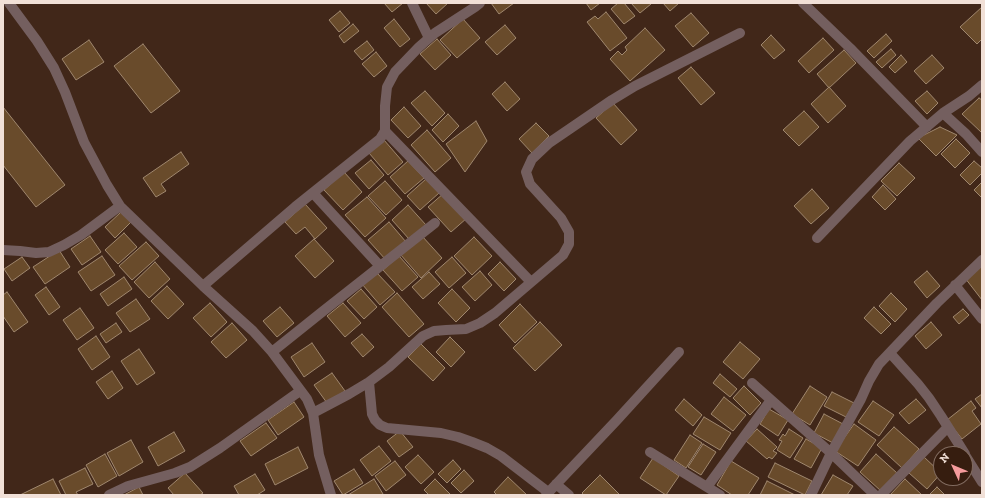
<!DOCTYPE html>
<html>
<head>
<meta charset="utf-8">
<style>
	body { margin:0 }
	#map { position:relative; width:985px; height:498px; overflow:hidden; background:#412719; font-family:"Zilla Slab",serif }
	canvas { display:block }
	.frame { position:absolute; inset:0; border:4px solid #f1e0d7; pointer-events:none }
	.north { position:absolute; left:933px; top:446px; width:40px; height:40px; box-sizing:border-box; background:#361d0f; border:1px solid #816b5f; border-radius:50%; rotate:314deg; font-size:11px; font-weight:700; line-height:16px; text-align:center; color:#f1e0d7 }
	.north::after { content:''; display:block; margin:auto; width:14px; height:18px; background:#f59b9c; clip-path:polygon(50% 0,100% 100%,50% 72%,0 100%) }
</style>
</head>
<body>
<div id="map">
<canvas width="985" height="498"></canvas>
<div class="frame"></div>
<div class="north">N</div>
</div>
<script>
const ctx = document.querySelector('canvas').getContext('2d');
ctx.lineJoin = 'round';
function fill(path, color) {
  ctx.fillStyle = color;
  ctx.fill(path, 'evenodd');
}
function toPath(rows) {
  const path = new Path2D();
  for (const r of rows) {
    path.moveTo(r[0], r[1]);
    for (let i = 2; i < r.length; i += 2) path.lineTo(r[i], r[i + 1]);
  }
  return path;
}
function stroke(path, color, width, dash) {
  ctx.strokeStyle = color;
  ctx.lineWidth = width;
  ctx.lineCap = dash ? 'butt' : 'round';
  ctx.setLineDash(dash || []);
  ctx.stroke(path);
}
const building = toPath([
	[384,3,403,3,392,12,384,3],
	[426,3,448,3,436,14,426,3],
	[491,3,514,3,499,14,491,3],
	[586,3,600,3,591,10,586,3],
	[618,3,624,3,635,16,624,24,611,9,618,3],
	[631,3,650,3,651,4,640,13,631,3],
	[663,3,679,3,670,11,663,3],
	[982,7,982,39,977,44,960,27,982,7],
	[340,11,350,23,339,32,329,20,340,11],
	[606,12,627,38,610,51,587,22,595,16,598,19,606,12],
	[691,13,709,33,693,47,675,26,691,13],
	[394,19,410,39,400,47,384,28,394,19],
	[463,19,480,38,457,58,440,40,463,19],
	[353,24,359,31,344,43,339,36,353,24],
	[505,25,516,38,497,55,485,42,505,25],
	[645,28,665,50,630,81,610,59,618,51,622,55,627,50,625,47,645,28],
	[886,34,892,41,874,58,867,51,886,34],
	[771,35,785,50,774,59,761,45,771,35],
	[823,38,834,50,809,73,798,61,823,38],
	[437,39,451,55,435,70,420,54,437,39],
	[89,40,104,62,76,80,62,59,89,40],
	[367,41,374,50,362,60,354,51,367,41],
	[143,44,180,91,151,113,114,66,143,44],
	[891,49,896,55,882,68,876,62,891,49],
	[844,50,856,63,829,88,817,74,844,50],
	[376,52,387,66,374,77,362,64,376,52],
	[901,55,907,62,895,73,889,67,901,55],
	[932,55,944,68,926,84,914,71,932,55],
	[691,67,715,93,701,105,678,78,691,67],
	[505,82,520,99,507,111,492,94,505,82],
	[829,87,846,106,828,123,811,104,829,87],
	[425,91,445,113,432,126,411,103,425,91],
	[927,91,938,103,927,114,915,101,927,91],
	[979,98,982,100,982,133,962,114,979,98],
	[613,103,637,130,621,145,596,118,613,103],
	[3,107,65,185,36,207,3,165,3,107],
	[404,107,421,126,408,138,391,120,404,107],
	[804,111,819,127,799,146,783,130,804,111],
	[448,114,459,126,443,142,432,130,448,114],
	[476,121,487,141,465,172,446,144,476,121],
	[536,123,549,136,532,153,519,139,536,123],
	[940,127,957,135,936,156,918,138,940,127],
	[427,130,451,158,435,172,411,145,427,130],
	[956,139,970,153,955,168,941,154,956,139],
	[384,140,403,162,388,175,369,153,384,140],
	[181,152,189,164,161,184,166,191,156,197,143,178,181,152],
	[371,160,384,175,369,189,355,173,371,160],
	[408,161,424,178,405,194,390,177,408,161],
	[974,161,982,168,982,173,970,185,960,175,974,161],
	[899,163,915,178,897,196,881,181,899,163],
	[344,172,362,192,343,210,324,190,344,172],
	[426,179,439,193,420,210,407,196,426,179],
	[385,181,402,200,386,215,368,196,385,181],
	[982,182,982,198,974,190,982,182],
	[883,185,896,199,885,210,872,197,883,185],
	[812,189,829,208,811,224,794,206,812,189],
	[444,193,467,218,451,232,428,207,444,193],
	[367,197,386,218,365,237,345,215,367,197],
	[305,204,327,228,315,239,305,227,296,234,285,222,305,204],
	[408,205,426,225,409,239,392,220,408,205],
	[121,212,131,222,115,238,105,227,121,212],
	[389,222,406,242,386,260,368,240,389,222],
	[124,233,137,247,118,264,105,250,124,233],
	[90,236,101,252,82,265,71,249,90,236],
	[422,236,442,258,421,278,400,254,422,236],
	[474,237,492,256,472,275,454,256,474,237],
	[314,239,334,261,315,278,295,256,314,239],
	[146,242,159,256,132,280,119,266,146,242],
	[59,250,70,267,45,284,33,267,59,250],
	[102,256,115,275,91,291,78,272,102,256],
	[399,256,418,277,402,291,383,270,399,256],
	[22,257,30,268,12,281,4,269,22,257],
	[452,257,466,273,449,288,435,272,452,257],
	[155,262,170,279,149,298,134,282,155,262],
	[500,262,516,279,504,291,488,274,500,262],
	[982,266,982,300,965,278,982,266],
	[480,271,492,285,475,301,462,287,480,271],
	[927,271,940,286,927,298,914,282,927,271],
	[376,272,395,292,380,305,362,284,376,272],
	[429,272,440,284,423,299,412,287,429,272],
	[124,277,132,289,108,306,100,294,124,277],
	[167,286,184,304,168,319,151,301,167,286],
	[46,287,60,307,49,315,35,295,46,287],
	[361,289,377,307,364,319,347,301,361,289],
	[452,289,470,308,456,322,438,303,452,289],
	[7,292,28,322,14,332,3,316,3,295,7,292],
	[397,293,424,324,409,337,382,307,397,293],
	[891,293,907,309,895,322,879,306,891,293],
	[136,299,150,319,130,332,116,313,136,299],
	[210,303,227,322,211,337,193,318,210,303],
	[343,303,361,323,345,337,327,316,343,303],
	[520,304,537,322,515,343,499,325,520,304],
	[280,307,294,323,277,337,263,321,280,307],
	[874,307,891,324,881,334,864,318,874,307],
	[80,308,94,328,77,340,63,320,80,308],
	[963,309,969,315,959,324,953,317,963,309],
	[540,322,562,345,535,371,513,348,540,322],
	[931,322,942,335,926,349,915,336,931,322],
	[116,323,122,332,106,343,100,334,116,323],
	[232,323,247,340,226,358,211,342,232,323],
	[362,334,374,347,363,357,351,343,362,334],
	[96,336,110,357,92,370,78,349,96,336],
	[450,337,465,352,451,367,436,352,450,337],
	[740,342,760,359,743,379,723,362,740,342],
	[312,343,325,362,304,377,291,357,312,343],
	[421,344,445,368,433,381,408,357,421,344],
	[139,349,155,373,137,385,121,361,139,349],
	[112,371,123,388,108,399,96,382,112,371],
	[332,373,345,391,327,403,314,385,332,373],
	[720,374,737,389,730,397,713,383,720,374],
	[744,386,761,403,750,415,733,398,744,386],
	[810,386,827,397,810,425,792,414,810,386],
	[832,392,854,403,846,417,824,406,832,392],
	[982,394,982,408,975,399,982,394],
	[724,397,746,415,733,431,711,414,724,397],
	[684,399,702,415,693,426,675,410,684,399],
	[916,399,926,410,909,424,899,413,916,399],
	[873,401,894,415,879,436,858,422,873,401],
	[971,401,976,408,972,411,981,424,962,439,947,420,971,401],
	[294,402,304,417,278,435,268,420,294,402],
	[769,409,788,420,778,436,760,424,769,409],
	[824,414,843,424,833,443,814,433,824,414],
	[704,417,731,433,720,450,693,434,704,417],
	[266,423,277,438,251,456,240,441,266,423],
	[854,424,876,440,858,466,835,451,854,424],
	[894,427,919,449,902,468,877,445,894,427],
	[757,429,777,447,773,451,777,453,772,459,769,457,767,459,746,441,757,429],
	[789,429,803,438,790,458,777,450,782,441,779,440,783,434,785,436,789,429],
	[400,431,413,447,399,457,387,441,400,431],
	[174,432,185,451,158,466,148,447,174,432],
	[690,435,702,443,686,468,674,460,690,435],
	[806,439,822,448,811,468,794,459,806,439],
	[131,440,143,462,119,476,107,453,131,440],
	[703,444,716,452,701,475,688,467,703,444],
	[379,446,391,461,372,476,360,460,379,446],
	[298,447,308,468,275,485,265,464,298,447],
	[105,454,117,476,98,487,86,465,105,454],
	[876,454,897,473,881,491,860,472,876,454],
	[418,455,434,472,421,484,405,467,418,455],
	[924,457,941,473,927,489,909,473,924,457],
	[653,458,679,476,666,495,640,478,653,458],
	[453,460,461,469,447,483,438,474,453,460],
	[395,461,406,475,386,491,375,476,395,461],
	[731,461,759,478,748,495,732,495,717,485,731,461],
	[775,463,812,481,805,495,768,477,775,463],
	[85,468,93,484,76,492,78,495,66,495,59,481,85,468],
	[354,469,363,483,343,495,334,481,354,469],
	[464,470,474,481,461,493,451,483,464,470],
	[185,473,203,493,200,495,174,495,168,488,185,473],
	[255,474,265,490,257,495,239,495,234,486,255,474],
	[600,475,620,495,584,495,582,493,600,475],
	[833,475,853,486,847,495,821,495,833,475],
	[508,477,527,495,497,495,494,492,508,477],
	[53,479,61,495,20,495,53,479],
	[374,479,383,494,382,495,348,495,374,479],
	[435,479,451,495,429,495,424,490,435,479],
	[905,479,922,495,890,495,905,479],
	[767,481,795,495,760,495,767,481],
	[139,487,143,495,124,495,139,487],
	[937,487,945,495,929,495,937,487]
]);
fill(building, '#694b2b');
stroke(building, '#9f876e', 1);
stroke(toPath([
	[9,3,37,41,54,68,65,92,84,142,107,185,120,206,203,286,253,331,272,352,307,399,313,413,319,455,331,495],
	[412,3,429,38],
	[803,3,850,48,927,127],
	[943,113,966,134,982,152],
	[385,131,531,282],
	[313,193,380,266],
	[817,238,910,141,943,113,969,96,982,85],
	[3,250,20,251,36,253,49,252,64,245,81,235,120,206],
	[955,285,982,319],
	[203,286,295,207,380,139,385,131,385,106,387,87,395,72,419,47,435,33,475,7,480,3],
	[272,352,322,312,435,223],
	[890,353,918,384,929,398,941,416,965,454],
	[369,382,372,414,375,420,380,425,387,428,441,433,458,437,472,442,487,448,501,456,548,492],
	[752,383,831,453,875,495],
	[313,413,349,394,369,382,389,367,423,336,434,331,446,330,466,329,480,323,495,313,563,255,569,244,569,232,561,218,530,184,526,172,532,159,549,143,612,100,635,86,740,33],
	[650,452,720,495],
	[965,455,982,482],
	[556,484,569,495],
	[707,487,771,400],
	[109,495,128,486,175,473,190,467,220,448,300,391],
	[546,495,616,421,679,352],
	[811,495,831,453,861,399,869,381,879,364,937,303,982,260],
	[881,495,948,427]
]), '#745f5f', 10);
</script>
</body>
</html>
